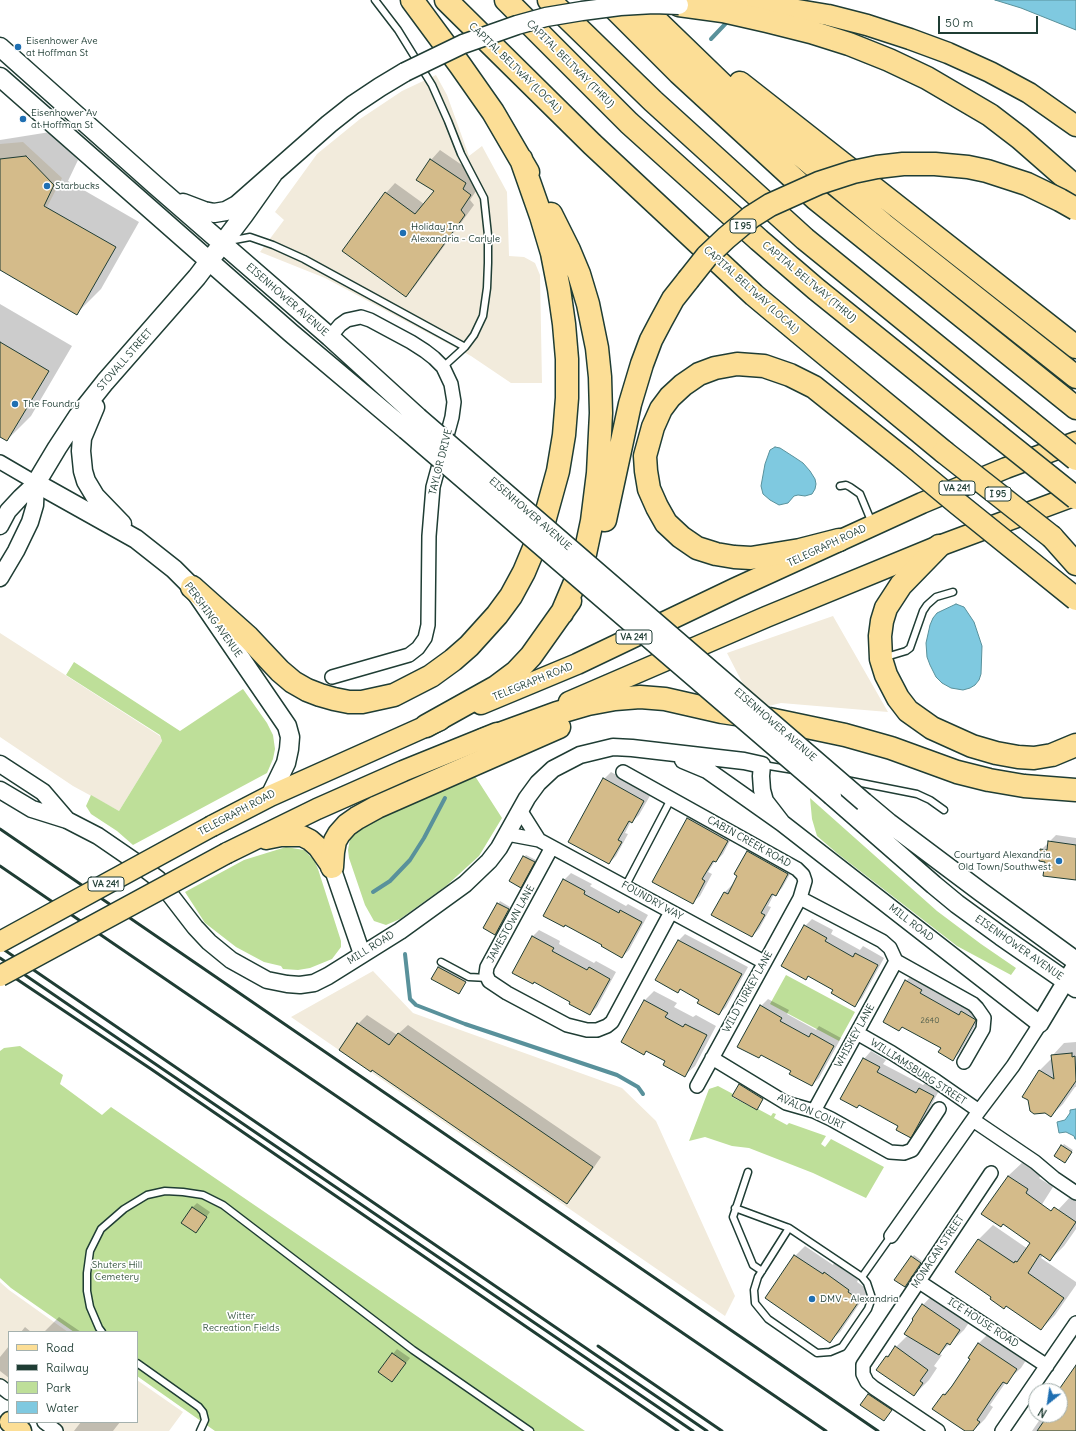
<!DOCTYPE html>
<html>
<head>
<meta charset="utf-8">
<style>
	body { margin:0 }
	#map { position:relative; width:1076px; height:1431px; overflow:hidden; background:#fff; font-family:Delius,sans-serif }
	canvas { display:block }
	.legend { position:absolute; left:8px; top:1331px; width:130px; height:92px; box-sizing:border-box; background:#fff; border:1px solid #a5b1ae; margin:0; padding:5px 7px; list-style:none; font-size:12px; color:#1f3d34 }
	.legend li { display:flex; align-items:center; gap:8px; height:20px }
	.legend b { width:20px; border:1px solid #a5b1ae }
	.north { position:absolute; left:1028px; top:1383px; width:40px; height:40px; box-sizing:border-box; background:#fff; border:1px solid #a5b1ae; border-radius:50%; rotate:210deg; font-size:11px; font-weight:700; line-height:16px; text-align:center; color:#1f3d34 }
	.north::after { content:''; display:block; margin:auto; width:14px; height:18px; background:#1f6fb2; clip-path:polygon(50% 0,100% 100%,50% 72%,0 100%) }
	.scale { position:absolute; left:938px; top:16px; width:100px; height:18px; box-sizing:border-box; border:2px solid #1f3d34; border-top:0; padding-left:5px; font-size:12px; line-height:14px; white-space:nowrap; color:#1f3d34; -webkit-text-stroke:3px #fff; paint-order:stroke }
</style>
</head>
<body>
<div id="map">
<canvas width="1076" height="1431"></canvas>
<ul class="legend">
<li><b style="height:5px;background:#fcde96"></b>Road</li>
<li><b style="height:5px;background:#1f3d34"></b>Railway</li>
<li><b style="height:11px;background:#bedf99"></b>Park</li>
<li><b style="height:11px;background:#7fc9e0"></b>Water</li>
</ul>
<div class="north">N</div>
<div class="scale">50 m</div>
</div>
<script>
const ctx = document.querySelector('canvas').getContext('2d');
ctx.lineJoin = 'round';
function fill(path, color) {
  ctx.fillStyle = color;
  ctx.fill(path, 'evenodd');
}
function toPath(rows) {
  const path = new Path2D();
  for (const r of rows) {
    path.moveTo(r[0], r[1]);
    for (let i = 2; i < r.length; i += 2) path.lineTo(r[i], r[i + 1]);
  }
  return path;
}
function stroke(path, color, width, dash) {
  ctx.strokeStyle = color;
  ctx.lineWidth = width;
  ctx.lineCap = dash ? 'butt' : 'round';
  ctx.setLineDash(dash || []);
  ctx.stroke(path);
}
function drawText(font, color, halo, rows, align = 'center') {
  ctx.font = font + ' Delius,sans-serif';
  ctx.lineWidth = 3.5;
  ctx.setLineDash([]);
  ctx.textBaseline = 'middle';
  ctx.strokeStyle = halo;
  ctx.fillStyle = color;
  for (const [text, x, y, turn = 0] of rows) {
    ctx.save();
    ctx.translate(x, y);
    ctx.rotate((+turn || 0) * Math.PI / 180);
    ctx.textAlign = isNaN(turn) ? turn : align;
    if (halo) ctx.strokeText(text, 0, 0);
    ctx.fillText(text, 0, 0);
    ctx.restore();
  }
}
fill(toPath([
	[436,75,447,95,469,156,482,146,507,192,509,256,524,257,535,263,540,275,542,383,511,383,471,356,325,278,260,252,284,220,275,212,317,154,360,119,402,91],
	[23,142,62,178,47,207,10,186,0,204,0,144],
	[833,616,888,712,781,703,756,709,727,653],
	[0,633,160,736,162,741,119,811,73,786,0,737],
	[373,971,413,1013,622,1088,656,1121,735,1296,725,1316,291,1017],
	[0,1282,9,1290,68,1332,9,1332,9,1402,0,1395],
	[137,1380,183,1412,169,1431,46,1431,34,1422,137,1422]
]), '#f2ebdc');
fill(toPath([
	[74,662,180,731,243,689,267,723,273,735,275,749,273,759,267,773,133,845,117,831,91,814,86,806,91,795,119,811,162,741,160,735,66,675],
	[473,773,502,818,479,856,446,886,400,919,386,925,374,921,365,905,349,858,348,850,350,839,354,829],
	[810,798,937,911,981,944,1016,968,1011,975,957,946,838,854,817,836,812,819],
	[286,847,304,850,314,860,318,869,341,941,341,947,332,959,310,968,298,970,283,969,281,966,264,962,236,947,205,923,185,892,244,860],
	[786,975,855,1012,839,1041,770,1004],
	[20,1046,63,1075,60,1084,102,1115,111,1107,585,1431,215,1431,137,1376,137,1332,74,1332,11,1288,0,1278,0,1051,4,1048],
	[718,1086,733,1094,732,1097,757,1110,758,1109,771,1116,773,1113,776,1114,774,1118,787,1125,789,1123,826,1136,821,1144,825,1147,831,1139,884,1167,866,1198,813,1173,749,1148,732,1146,705,1137,689,1141,709,1089]
]), '#bedf99');
const water = toPath([
	[995,0,1076,0,1076,30,1021,8,995,0],
	[775,447,780,448,794,457,803,463,810,471,815,479,816,484,815,489,812,494,805,496,798,495,794,496,788,503,779,505,770,500,763,494,761,486,765,464,770,450,775,447],
	[956,604,964,607,974,622,982,646,981,674,979,680,975,685,970,688,963,690,951,688,942,683,936,677,930,665,927,657,926,643,930,625,933,618,937,613,956,604],
	[1076,1109,1076,1139,1075,1139,1074,1136,1066,1132,1059,1133,1057,1122,1065,1120,1070,1113,1070,1110,1076,1109]
]);
fill(water, '#7fc9e0');
stroke(water, '#59919b', 1);
fill(toPath([
	[50,132,78,160,68,181,139,222,101,289,77,313,0,269,0,140],
	[440,150,475,174,472,179,480,185,470,200,474,205,415,286,406,296,386,193,395,183,424,204,435,191,431,160],
	[0,304,72,346,31,416,7,440,0,436],
	[611,772,651,794,639,815,632,822,631,821,625,833,628,834,616,856,609,863,604,779],
	[695,811,734,833,723,854,716,861,715,861,708,872,712,874,700,896,692,903,688,819],
	[1056,835,1076,838,1076,879,1046,861,1041,850],
	[754,845,794,867,782,888,775,895,774,894,768,906,771,907,759,929,752,936,713,914,725,892,732,885,733,886,747,852],
	[526,855,536,860,523,884,524,857],
	[571,873,592,884,590,886,626,906,628,904,648,915,629,950,622,957,603,944,564,880],
	[500,901,510,907,495,934,485,928],
	[812,919,833,930,831,934,860,950,863,946,884,958,862,998,855,1005,834,989,809,976,806,979,805,926],
	[539,930,560,941,559,944,594,963,596,961,616,972,597,1007,590,1014,571,1002,532,937],
	[685,934,748,967,726,1007,719,1014,700,999,681,989,678,992,678,941],
	[440,965,467,980,461,990,438,967],
	[913,974,928,983,926,986,966,1008,969,1005,982,1013,960,1052,953,1060,942,1048,903,1026,899,1030,906,981],
	[654,991,677,1003,674,1007,693,1017,696,1015,716,1026,695,1066,685,1075,667,1061,647,1050,644,1053,645,1000],
	[768,999,789,1010,787,1014,816,1030,819,1026,841,1038,819,1078,812,1085,792,1071,761,1006],
	[367,1015,397,1035,408,1025,601,1157,576,1193,567,1202,373,1069,358,1024],
	[1076,1042,1076,1087,1075,1087,1063,1104,1051,1116,1023,1096,1040,1070,1052,1058,1052,1056,1064,1043],
	[871,1051,886,1060,883,1064,923,1085,927,1082,940,1089,918,1129,910,1136,900,1126,864,1059],
	[741,1083,765,1096,757,1109,739,1085],
	[1064,1144,1073,1150,1066,1160,1062,1146],
	[1023,1162,1042,1175,1039,1178,1053,1187,1039,1209,1052,1218,1058,1210,1072,1195,1076,1198,1076,1229,1064,1246,1050,1260,1043,1255,1041,1258,1076,1282,1076,1285,1055,1315,1041,1329,957,1272,979,1239,993,1225,1028,1249,1032,1243,1003,1223,983,1214,1008,1176],
	[197,1203,210,1212,196,1231,193,1207],
	[805,1246,833,1265,834,1263,858,1280,857,1282,869,1290,840,1332,830,1341,766,1298,795,1256],
	[914,1255,922,1261,905,1286,912,1257],
	[937,1290,974,1315,964,1330,939,1354,942,1355,934,1366,937,1368,929,1380,914,1395,878,1370,887,1356,908,1335,923,1305],
	[59,1317,81,1332,44,1332],
	[25,1327,31,1332,21,1332],
	[993,1329,1030,1354,1021,1368,1006,1382,990,1405,993,1407,985,1419,973,1431,967,1431,943,1395,954,1384,971,1358,969,1357,979,1343],
	[9,1346,9,1378,0,1371,0,1357],
	[397,1349,410,1358,392,1381,393,1354],
	[1076,1369,1076,1431,1032,1431,1043,1415,1060,1415,1059,1391,1071,1374],
	[871,1392,893,1408,886,1418,862,1404],
	[81,1422,120,1422,113,1431,74,1431]
]), '#0003');
stroke(toPath([
	[711,39,729,20],
	[373,892,390,881,410,860,424,838,445,798],
	[405,954,410,999,416,1005,465,1024,617,1075,638,1087,643,1094]
]), '#59919b', 4);
const building = toPath([
	[26,156,54,185,44,206,116,247,77,315,0,270,0,159,26,156],
	[430,159,466,183,463,189,471,195,461,210,465,215,406,297,342,251,385,192,415,214,434,191,416,180,430,159],
	[0,342,49,371,7,441,0,437,0,342],
	[603,778,644,801,632,823,629,821,618,840,622,842,609,864,568,842,603,778],
	[687,818,728,841,716,862,713,861,702,879,705,881,693,904,652,882,687,818],
	[1048,841,1076,845,1076,880,1043,876,1045,862,1039,861,1040,849,1047,850,1048,841],
	[747,851,788,874,776,896,772,894,761,913,765,915,752,937,711,915,724,892,728,894,737,876,734,874,747,851],
	[523,856,535,862,521,888,509,881,523,856],
	[563,879,585,891,584,894,619,913,620,910,642,922,622,958,601,946,602,945,565,925,564,927,543,916,563,879],
	[497,903,509,909,495,935,483,928,497,903],
	[804,925,827,938,825,941,853,957,855,953,878,965,855,1007,831,993,833,990,808,976,806,980,781,966,804,925],
	[532,936,554,948,552,951,587,970,589,967,610,979,590,1015,569,1004,570,1002,534,982,533,984,512,973,532,936],
	[678,940,742,974,719,1015,697,1003,699,1000,680,989,678,993,655,980,678,940],
	[438,967,466,982,459,994,431,979,438,967],
	[905,980,922,990,920,993,959,1015,961,1011,976,1020,953,1061,938,1052,941,1048,902,1027,899,1031,883,1022,905,980],
	[644,1000,668,1013,665,1017,683,1027,685,1024,707,1035,685,1077,663,1065,665,1061,646,1051,644,1055,621,1042,644,1000],
	[760,1005,782,1018,780,1021,809,1037,811,1033,834,1046,812,1086,789,1074,791,1071,761,1055,759,1058,737,1047,760,1005],
	[357,1023,389,1045,398,1033,593,1167,567,1204,372,1070,371,1072,339,1050,357,1023],
	[1072,1053,1072,1057,1075,1056,1076,1081,1051,1117,1045,1113,1034,1114,1030,1111,1028,1100,1022,1097,1039,1070,1054,1079,1051,1055,1072,1053],
	[863,1058,880,1067,877,1072,916,1093,919,1088,934,1096,911,1138,896,1130,898,1126,859,1105,857,1108,840,1099,863,1058],
	[739,1084,763,1099,757,1110,732,1096,739,1084],
	[1061,1145,1072,1152,1065,1163,1054,1156,1061,1145],
	[1008,1176,1028,1189,1026,1193,1051,1211,1054,1207,1076,1222,1050,1261,1040,1254,1028,1273,1064,1298,1041,1330,1006,1306,1004,1309,990,1299,991,1297,955,1272,978,1239,1014,1263,1015,1261,1017,1262,1030,1243,1003,1224,1001,1227,981,1214,1008,1176],
	[192,1207,207,1217,196,1233,181,1223,192,1207],
	[794,1255,823,1274,824,1272,849,1290,848,1292,860,1300,830,1343,765,1298,794,1255],
	[911,1256,921,1263,905,1287,894,1280,911,1256],
	[922,1304,960,1330,950,1345,947,1343,939,1355,904,1334,913,1320,912,1319,922,1304],
	[978,1343,1017,1369,1007,1384,1003,1382,995,1393,977,1420,980,1422,973,1431,965,1431,932,1409,943,1394,945,1395,952,1386,970,1359,968,1358,978,1343],
	[895,1346,928,1370,920,1381,923,1383,914,1396,876,1370,886,1356,888,1357,895,1346],
	[392,1353,406,1363,392,1382,378,1372,392,1353],
	[1076,1365,1076,1431,1037,1431,1048,1415,1060,1415,1060,1388,1076,1365],
	[868,1394,892,1410,884,1421,860,1405,868,1394]
]);
fill(building, '#d4bb8a');
stroke(building, '#1f3d34', 1);
const service = toPath([
	[375,0,398,30,432,85,448,121,461,154,484,198,488,235,488,263,487,288,483,316,474,335,465,347,443,367],
	[229,241,250,237,273,245,304,259,465,347],
	[840,486,846,485,850,487,860,494,872,523],
	[886,657,906,651,910,648,923,611,927,605,936,597,953,592],
	[763,765,794,770],
	[846,780,917,794,930,800,944,810],
	[625,887,671,799],
	[441,962,469,977,488,978],
	[748,1172,733,1217,753,1265,762,1271],
	[735,1208,789,1228,862,1277,867,1283,872,1298,868,1309,842,1347,830,1352,817,1353,768,1319,755,1303,754,1290,758,1277,789,1228],
	[862,1277,891,1236],
	[102,1332,99,1328,90,1307,87,1291,87,1273,90,1251,101,1229,124,1209,147,1195,165,1191,183,1192,203,1195,223,1205,413,1350,530,1431],
	[137,1363,199,1407,203,1412,205,1420,200,1431]
]);
const minor = toPath([
	[330,337,340,325,347,320,361,317,370,320,411,342,425,351,434,358,443,367,451,384,454,402,452,417,433,487,429,536,428,625,425,638,418,648,409,655,332,677],
	[0,462,36,483],
	[623,772,797,869,803,875,805,881,800,898,697,1086],
	[520,810,539,840],
	[507,834,539,840,764,962],
	[552,847,487,967,486,974,489,981,507,993,567,1025,587,1030,597,1030,607,1026,612,1022,671,912],
	[800,898,882,941,890,948,896,961,973,1004,977,1008,984,1018,983,1029,964,1062],
	[857,1033,892,1053,936,1081,979,1111],
	[712,1058,786,1103,814,1111,831,1119,890,1152,904,1153,912,1150,939,1109],
	[814,1111,896,961],
	[973,1120,1035,1162,1054,1178,1076,1193],
	[891,1236,979,1111,1013,1066,1040,1024],
	[918,1281,1047,1366],
	[0,1386,9,1393],
	[44,1422,56,1431],
	[938,1431,874,1388,867,1382,863,1374,863,1365,991,1173],
	[1002,1431,1076,1323]
]);
const tertiary = toPath([
	[0,526,8,511,21,497,36,483],
	[0,578,16,551,30,522,35,505,36,483],
	[683,760,707,770,782,823,1040,1024,1076,964],
	[0,764,43,792,67,820],
	[0,790,32,809,67,820,98,836,133,860,158,879,195,927,209,942,231,960,267,980,287,984,300,985,314,983,328,976,400,931,465,884,489,861,499,848,527,798,538,783,553,769,580,755,613,747,632,748,744,761,762,765,761,776,762,790,765,801,782,823],
	[332,867,362,954]
]);
const secondary = toPath([
	[0,47,155,185,330,337,418,417],
	[0,77,291,333,406,430],
	[183,203,204,211,214,213,226,211,237,205,329,124,353,105,380,87,405,72],
	[95,407,82,438,81,451,83,471,86,481,95,496,122,524],
	[270,796,286,763,289,749,290,737,287,726,192,587,174,569,136,539,36,483,57,448,78,416,105,382,197,277,244,215,273,174],
	[832,796,934,885,957,904,1001,936,1076,988],
	[864,802,889,823,981,892,1076,961]
]);
const primary = toPath([
	[720,4,779,7,828,15,867,25,910,39,948,53,990,72,1029,93,1076,126],
	[569,702,766,617,939,546,1076,495],
	[481,704,577,664,736,588,922,503,1006,468,1076,442],
	[212,826,270,796,440,720],
	[266,839,281,836,302,836,310,840,318,847,332,867],
	[227,853,317,809,403,771,497,733],
	[10,1422,21,1431]
]);
const motorway = toPath([
	[412,0,460,65,493,112,528,172],
	[446,0,592,144,754,295,808,340,944,452],
	[506,0,629,123,759,240,816,289,996,434],
	[549,0,653,101,805,239,1029,421],
	[606,0,679,73,816,199,1076,408],
	[635,0,728,90,791,147,883,224,1076,377],
	[679,5,723,11,767,21,811,32,849,44,889,60,927,78,990,115,1020,138,1076,187],
	[740,83,1076,347],
	[551,214,569,250,579,274,588,304,597,348,600,377,601,413,598,473,592,521,585,554,576,580,562,613],
	[605,520,630,404,642,364,651,340,661,321,673,299,688,280],
	[1052,537,1076,564],
	[839,540,800,550,751,558,734,557,716,554,697,548,681,537,666,523,657,507,649,489,646,471,645,456,653,427,661,409,670,397,683,385,699,374,715,368,737,364,764,366,790,375,814,387,904,459],
	[939,546,901,585,886,608,882,621,880,636,881,659,886,675,898,698,908,711,932,728,972,746,996,753,1018,757,1034,758,1052,755,1076,745],
	[192,587,248,637,280,671,293,682,307,690,320,695,334,699,349,702,362,702,394,695,431,676,453,660,469,646,497,615,511,596,524,572,542,529,558,471,564,435,567,398,567,359,564,324,559,289,552,253,541,216,521,159],
	[426,726,496,687,516,672,531,656,570,601],
	[483,740,557,713,588,704,615,699,640,697,665,699,722,712,769,719,845,735,891,748,957,772,989,780,1024,786,1076,790],
	[332,867,333,852,335,841,339,834,347,825,357,818,377,807,559,727]
]);
stroke(service, '#1f3d34', 9);
stroke(minor, '#1f3d34', 16);
stroke(tertiary, '#1f3d34', 19);
stroke(secondary, '#1f3d34', 21);
stroke(primary, '#1f3d34', 23);
stroke(motorway, '#1f3d34', 25);
stroke(service, '#fff', 6);
stroke(minor, '#fff', 13);
stroke(tertiary, '#fff', 16);
stroke(secondary, '#fff', 18);
stroke(primary, '#fcde96', 20);
stroke(motorway, '#fcde96', 22);
stroke(toPath([
	[0,829,878,1431],
	[0,866,826,1431],
	[0,947,707,1431],
	[0,958,693,1431],
	[0,968,151,1069,678,1431],
	[598,1346,722,1431]
]), '#1f3d34', 3);
const secondaryBridge = toPath([
	[405,72,463,44,517,25,546,17,582,11,620,6,654,4,679,5],
	[418,417,864,802],
	[406,430,832,796]
]);
const primaryBridge = toPath([
	[0,942,212,826],
	[0,976,227,853]
]);
const motorwayBridge = toPath([
	[688,280,707,256,726,238,751,217,770,205,819,183,853,172,877,167,903,164,935,164,968,167,987,171,1027,184,1060,200,1076,209],
	[1029,421,1076,459],
	[996,434,1076,498],
	[944,452,1052,537],
	[904,459,957,503,1076,599]
]);
stroke(secondaryBridge, '#1f3d34', 21, []);
stroke(primaryBridge, '#1f3d34', 23, []);
stroke(motorwayBridge, '#1f3d34', 25, []);
stroke(secondaryBridge, '#fff', 18);
stroke(primaryBridge, '#fcde96', 20);
stroke(motorwayBridge, '#fcde96', 22);
for (const [x, y, r, color] of [
	[18,47,4,"#1f6fb2"],
	[23,119,4,"#1f6fb2"],
	[47,186,4,"#1f6fb2"],
	[403,233,4,"#1f6fb2"],
	[15,404,4,"#1f6fb2"],
	[1059,861,4,"#1f6fb2"],
	[812,1299,4,"#1f6fb2"]
]) {
  const dot = new Path2D();
  dot.arc(x, y, r, 0, 2 * Math.PI);
  ctx.fillStyle = color;
  ctx.fill(dot);
  stroke(dot, '#fff', 1.5);
}
drawText('8px', '#4c5c4a', null, [
	["2640",930,1021]
]);
for (const [x, y, w] of [
	[743,226,26],
	[957,488,36],
	[998,494,26],
	[634,637,36],
	[106,884,36]
]) {
  const box = new Path2D();
  box.roundRect(x - w / 2, y - 7, w, 14, 3);
  ctx.fillStyle = '#fff';
  ctx.fill(box);
  stroke(box, '#1f3d34', 1);
}
drawText('bold 9px', '#1f3d34', null, [
	["I 95",743,226],
	["VA 241",957,488],
	["I 95",998,494],
	["VA 241",634,637],
	["VA 241",106,884]
]);
drawText('10px', '#1f3d34', '#fff', [
	["Eisenhower Ave",26,41],
	["at Hoffman St",26,53],
	["Eisenhower Av",31,113],
	["at Hoffman St",31,125],
	["Starbucks",55,186],
	["Holiday Inn",411,227],
	["Alexandria - Carlyle",411,239],
	["The Foundry",23,404],
	["Courtyard Alexandria",1051,855,"right"],
	["Old Town/Southwest",1051,867,"right"],
	["DMV - Alexandria",820,1299]
], 'left');
drawText('10px', '#1f3d34', '#fff', [
	["CAPITAL BELTWAY (THRU)",570,64,45],
	["CAPITAL BELTWAY (LOCAL)",515,68,44],
	["CAPITAL BELTWAY (THRU)",809,282,40],
	["CAPITAL BELTWAY (LOCAL)",751,290,42],
	["EISENHOWER AVENUE",287,300,41],
	["STOVALL STREET",125,360,-49],
	["TAYLOR DRIVE",441,462,-76],
	["EISENHOWER AVENUE",530,514,41],
	["TELEGRAPH ROAD",827,546,-25],
	["PERSHING AVENUE",213,620,54],
	["TELEGRAPH ROAD",533,682,-22],
	["EISENHOWER AVENUE",775,725,41],
	["TELEGRAPH ROAD",237,813,-28],
	["CABIN CREEK ROAD",749,842,29],
	["FOUNDRY WAY",652,901,29],
	["MILL ROAD",911,923,38],
	["JAMESTOWN LANE",511,924,-61],
	["MILL ROAD",371,948,-32],
	["EISENHOWER AVENUE",1019,948,35],
	["WILD TURKEY LANE",748,992,-61],
	["WHISKEY LANE",855,1036,-61],
	["WILLIAMSBURG STREET",918,1072,33],
	["AVALON COURT",811,1112,24],
	["MONACAN STREET",938,1252,-56],
	["ICE HOUSE ROAD",983,1323,33]
]);
drawText('10px', '#3f5d48', '#fff', [
	["Shuters Hill",117,1265],
	["Cemetery",117,1277],
	["Witter",241,1316],
	["Recreation Fields",241,1328]
]);
</script>
</body>
</html>
